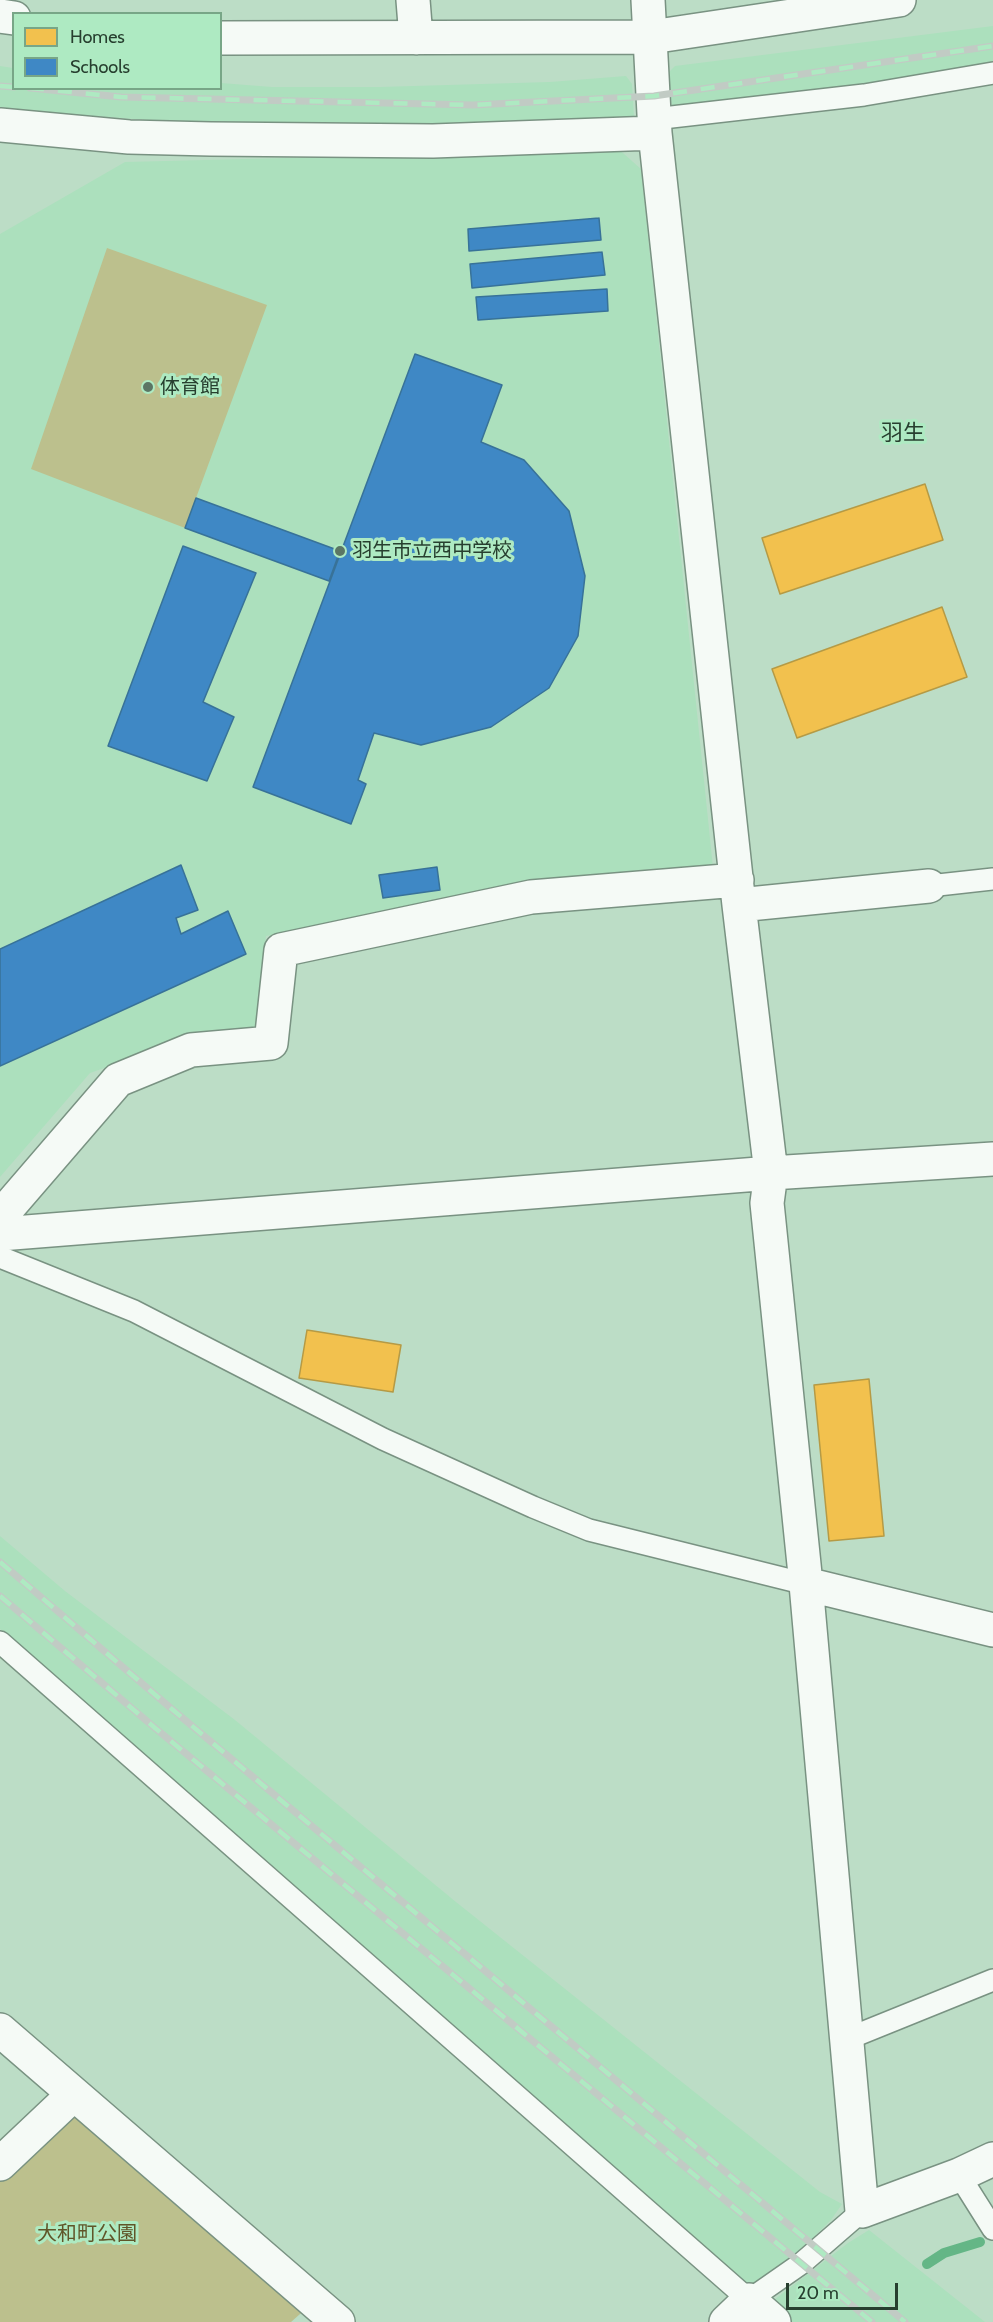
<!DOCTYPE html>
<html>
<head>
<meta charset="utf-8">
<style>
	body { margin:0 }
	#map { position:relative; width:993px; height:2322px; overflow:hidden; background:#bcddc6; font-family:Cabin,sans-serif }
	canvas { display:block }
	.legend { position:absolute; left:12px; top:12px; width:210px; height:78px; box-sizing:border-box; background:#aeeac2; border:2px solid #78a687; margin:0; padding:8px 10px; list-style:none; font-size:18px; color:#273f2f }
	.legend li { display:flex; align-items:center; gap:12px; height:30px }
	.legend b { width:30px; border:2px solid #78a687 }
	.scale { position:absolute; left:786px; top:2283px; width:112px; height:27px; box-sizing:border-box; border:3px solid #273f2f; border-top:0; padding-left:8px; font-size:18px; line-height:21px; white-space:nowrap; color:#273f2f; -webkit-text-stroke:4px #aeeac2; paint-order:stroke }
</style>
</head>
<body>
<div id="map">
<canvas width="993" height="2322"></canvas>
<ul class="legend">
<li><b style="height:16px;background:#f2c14e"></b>Homes</li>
<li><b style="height:16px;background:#3f88c5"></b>Schools</li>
</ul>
<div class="scale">20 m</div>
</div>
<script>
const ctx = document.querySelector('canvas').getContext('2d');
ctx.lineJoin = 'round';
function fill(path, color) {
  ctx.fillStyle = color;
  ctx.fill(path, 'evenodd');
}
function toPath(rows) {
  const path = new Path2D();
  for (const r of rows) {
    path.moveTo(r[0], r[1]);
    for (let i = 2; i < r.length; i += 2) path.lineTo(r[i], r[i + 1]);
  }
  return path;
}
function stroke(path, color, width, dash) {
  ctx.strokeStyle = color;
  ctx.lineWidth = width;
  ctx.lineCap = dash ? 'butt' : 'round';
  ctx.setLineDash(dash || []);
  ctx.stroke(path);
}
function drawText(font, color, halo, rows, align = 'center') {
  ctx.font = font + ' Cabin,"Noto Sans JP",sans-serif';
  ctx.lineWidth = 6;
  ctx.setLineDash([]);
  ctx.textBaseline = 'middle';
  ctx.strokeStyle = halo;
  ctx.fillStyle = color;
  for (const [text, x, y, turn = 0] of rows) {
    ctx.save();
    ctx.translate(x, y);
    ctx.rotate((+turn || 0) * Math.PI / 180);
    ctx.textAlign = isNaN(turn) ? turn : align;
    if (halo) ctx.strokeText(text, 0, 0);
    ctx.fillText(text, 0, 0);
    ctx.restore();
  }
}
fill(toPath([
	[993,26,993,67,816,95,672,108,668,73,675,66],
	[0,66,13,68,14,88,220,88,221,83,272,87,380,87,550,82,626,76,632,84,634,117,628,120,465,127,173,122,43,112,0,107],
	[615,146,641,169,713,868,532,885,266,936,255,1032,205,1032,90,1073,0,1177,0,234,125,162,408,155],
	[0,1536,65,1591,235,1720,456,1902,820,2192,842,2204,831,2220,783,2267,751,2288,748,2286,0,1629],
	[869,2230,985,2322,791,2322,780,2313,774,2300,848,2243]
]), '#ace0bd');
fill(toPath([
	[107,248,267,305,185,528,31,469],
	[76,2109,308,2307,291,2322,0,2322,0,2181]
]), '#bcc08d');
const homes = toPath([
	[925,484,943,540,780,594,762,538,925,484],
	[942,607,967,677,797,738,772,669,942,607],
	[307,1330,401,1345,393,1392,299,1378,307,1330],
	[869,1379,884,1536,829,1541,814,1385,869,1379]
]);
fill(homes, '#f2c14e');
stroke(homes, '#b59a45', 1.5);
const schools = toPath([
	[599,218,601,240,469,251,468,229,599,218],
	[602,252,605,275,472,288,470,264,602,252],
	[607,289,608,311,478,320,476,297,607,289],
	[415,354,502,385,481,442,524,460,569,511,585,576,578,636,549,688,491,727,421,745,374,733,358,780,366,784,351,824,253,787,415,354],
	[196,498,340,551,329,581,185,528,196,498],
	[183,546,256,573,203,702,234,717,207,781,108,746,183,546],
	[181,865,198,910,176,918,181,934,228,911,246,954,0,1066,0,949,181,865],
	[437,867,440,890,383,898,379,875,437,867]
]);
fill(schools, '#3f88c5');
stroke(schools, '#387298', 1.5);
stroke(toPath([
	[927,2264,944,2253,980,2242]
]), '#64b686', 10);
const lane = toPath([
	[654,119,864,95,993,73],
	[929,886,993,879],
	[0,1257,134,1311,383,1439,533,1507,589,1530,806,1584],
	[0,1642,749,2300,802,2263,862,2211],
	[847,2039,993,1980],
	[959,2175,993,2229]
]);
const street = toPath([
	[413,0,416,38],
	[648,0,655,133,739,905,771,1173,767,1203,806,1584,862,2211,959,2175,993,2159],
	[0,16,14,18],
	[220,38,651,37,899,0],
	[0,125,129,137,211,139,433,141,655,133],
	[739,905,929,886],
	[0,1217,118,1080,191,1050,271,1043,281,950,531,897,737,880],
	[0,1234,771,1173,993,1159],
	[806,1584,993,1630],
	[0,2030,338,2322],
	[0,2164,74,2094],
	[726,2322,749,2300,774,2322]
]);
stroke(lane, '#799282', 24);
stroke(street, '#799282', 36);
stroke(lane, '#f5faf6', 21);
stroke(street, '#f5faf6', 33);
const rail = toPath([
	[0,86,14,87],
	[30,88,121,97,473,105,654,96,993,46],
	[0,1562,173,1710,905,2322],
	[0,1596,155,1728,872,2322]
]);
stroke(rail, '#c1cbc4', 7);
stroke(rail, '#aeeac2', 4.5, [14]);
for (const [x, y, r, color] of [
	[148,387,6,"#5b7664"],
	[340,551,6,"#5b7664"]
]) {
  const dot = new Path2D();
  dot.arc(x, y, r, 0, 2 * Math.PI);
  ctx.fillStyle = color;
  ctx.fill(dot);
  stroke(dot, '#aeeac2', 2);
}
drawText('20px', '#273f2f', '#aeeac2', [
	["体育館",160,387],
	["羽生市立西中学校",352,551]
], 'left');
drawText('20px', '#605529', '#aeeac2', [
	["大和町公園",87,2234]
]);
drawText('22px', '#273f2f', '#aeeac2', [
	["羽生",903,434]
]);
</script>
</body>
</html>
